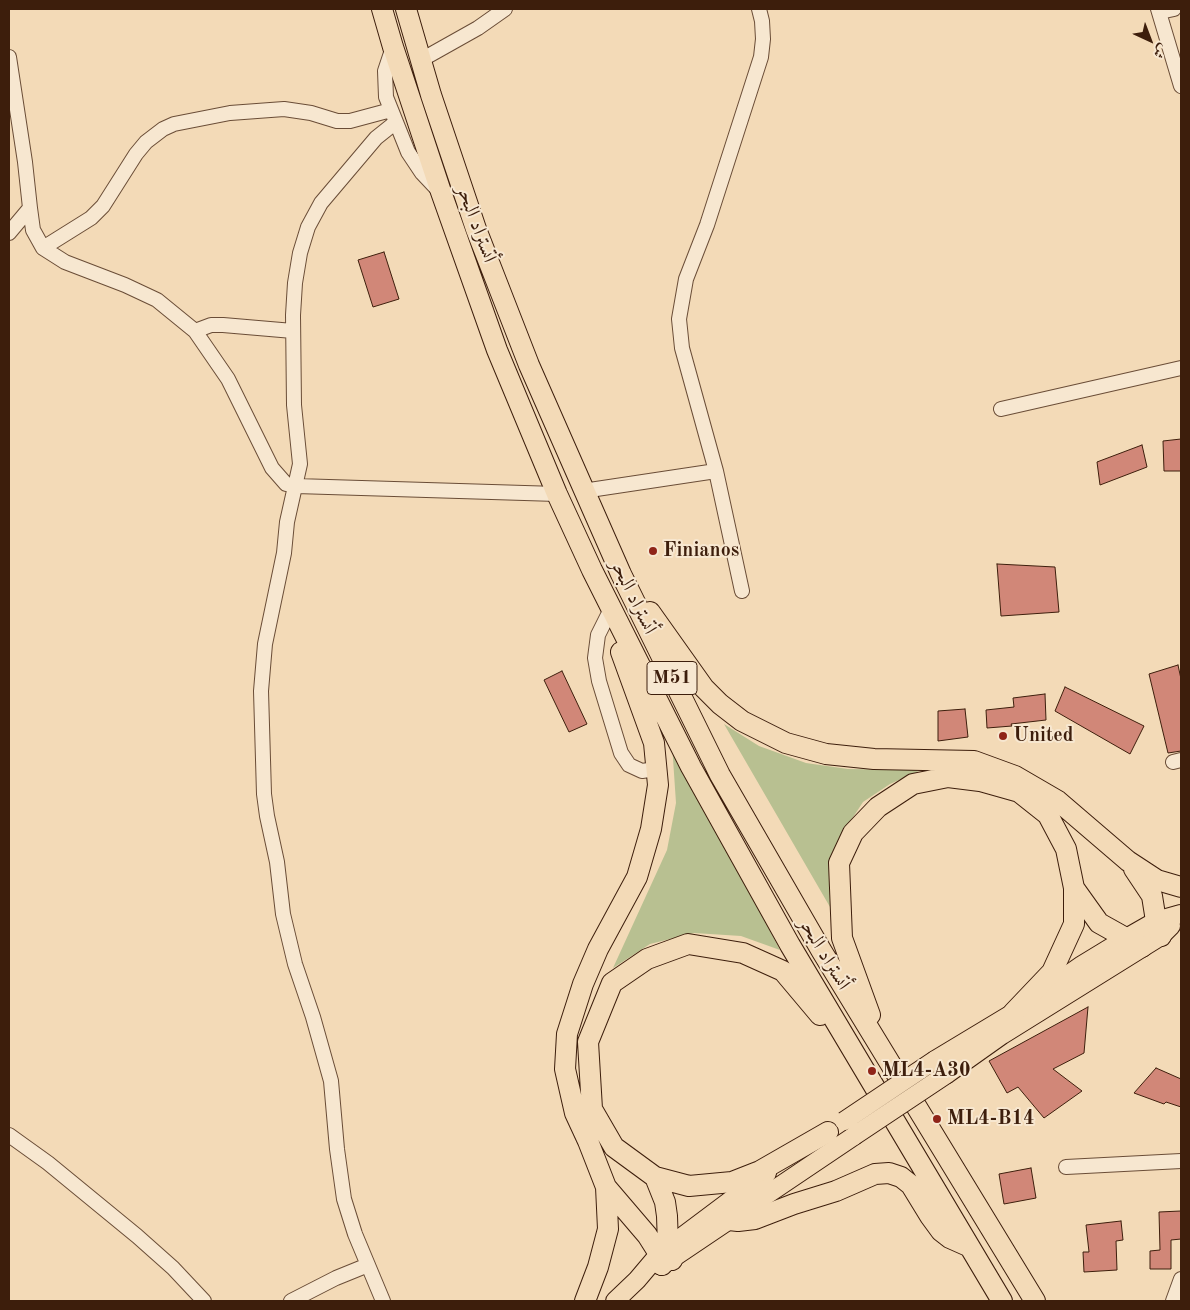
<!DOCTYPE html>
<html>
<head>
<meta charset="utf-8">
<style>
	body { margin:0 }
	#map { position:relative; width:1190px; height:1310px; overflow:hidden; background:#f3dab7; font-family:"Old Standard TT",Amiri,serif }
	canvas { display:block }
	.frame { position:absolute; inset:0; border:10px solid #3d1e0c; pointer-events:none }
	.north { position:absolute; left:1125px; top:15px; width:50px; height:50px; -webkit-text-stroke:4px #f7e7d0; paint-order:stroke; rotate:137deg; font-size:14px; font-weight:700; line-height:20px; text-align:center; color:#3d1e0c }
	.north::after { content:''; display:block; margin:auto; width:18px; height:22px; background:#3d1e0c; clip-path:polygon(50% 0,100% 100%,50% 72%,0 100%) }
</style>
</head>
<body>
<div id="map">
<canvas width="1190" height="1310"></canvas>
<div class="frame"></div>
<div class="north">ش</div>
</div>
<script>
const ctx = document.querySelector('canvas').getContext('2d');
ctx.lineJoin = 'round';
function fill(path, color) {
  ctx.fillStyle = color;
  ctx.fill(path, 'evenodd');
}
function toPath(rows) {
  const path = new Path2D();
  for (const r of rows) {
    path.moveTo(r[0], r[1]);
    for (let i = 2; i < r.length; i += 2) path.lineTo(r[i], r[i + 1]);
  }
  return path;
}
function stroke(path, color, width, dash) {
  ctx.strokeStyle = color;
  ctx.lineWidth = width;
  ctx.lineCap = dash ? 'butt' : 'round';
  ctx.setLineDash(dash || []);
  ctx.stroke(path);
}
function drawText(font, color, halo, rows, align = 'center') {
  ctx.font = font + ' "Old Standard TT",Amiri,serif';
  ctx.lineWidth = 4;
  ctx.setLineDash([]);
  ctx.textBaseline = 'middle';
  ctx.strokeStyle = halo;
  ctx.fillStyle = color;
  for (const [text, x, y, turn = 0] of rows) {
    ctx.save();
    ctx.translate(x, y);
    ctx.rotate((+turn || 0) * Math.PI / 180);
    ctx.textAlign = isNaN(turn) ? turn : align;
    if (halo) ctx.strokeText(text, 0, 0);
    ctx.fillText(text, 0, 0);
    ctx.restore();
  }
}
fill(toPath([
	[724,724,759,746,806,763,848,769,921,770,890,784,863,802,840,837,829,870,830,907],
	[672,744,780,950,741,936,694,933,650,944,613,968,667,850,676,803]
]), '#b8c091');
const building = toPath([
	[384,252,399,299,373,307,358,260,384,252],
	[1181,439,1181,471,1164,471,1163,441,1181,439],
	[1142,445,1147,467,1100,485,1097,462,1142,445],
	[997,564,1055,567,1059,612,1001,616,997,564],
	[1178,665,1181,679,1181,751,1168,753,1149,674,1178,665],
	[562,671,587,724,569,732,544,680,562,671],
	[1065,687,1144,726,1130,754,1055,711,1065,687],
	[1045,694,1046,720,1011,724,1012,726,987,728,986,710,1014,707,1013,698,1045,694],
	[965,709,968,737,938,741,938,711,965,709],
	[1088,1007,1084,1053,1053,1069,1082,1091,1044,1118,1018,1087,1007,1093,989,1061,1088,1007],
	[1156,1068,1181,1079,1181,1107,1166,1102,1164,1104,1134,1093,1156,1068],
	[1031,1168,1036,1198,1004,1204,999,1174,1031,1168],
	[1181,1211,1181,1239,1171,1240,1171,1269,1150,1269,1150,1251,1160,1250,1159,1212,1181,1211],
	[1121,1221,1123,1240,1116,1241,1117,1270,1084,1272,1083,1252,1089,1252,1086,1225,1121,1221]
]);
fill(building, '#d18778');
stroke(building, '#3d1e0c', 1);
const minor = toPath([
	[1158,9,1181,86],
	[1160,12,1174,9],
	[393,47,385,71,386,97,408,152,422,173,438,190],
	[9,57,25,162,30,208,9,233],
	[421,60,478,28,505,9],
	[30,208,33,230,43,248,65,262,125,285,157,300,195,331,228,379,272,468,286,484,296,486,557,494],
	[43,248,91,218,103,206,136,154,146,142,163,129,174,124,230,113,284,109,311,113,337,121,350,121,391,110],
	[195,331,211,325,223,325,293,331],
	[1001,409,1181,368],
	[583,491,716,471],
	[742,591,716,471,682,348,679,319,686,279,707,225,761,57,763,39,762,21,759,9],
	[608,615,598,635,595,658,599,681,621,753,629,765,642,771,656,769],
	[1173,762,1181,760],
	[9,1135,48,1163,137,1236,173,1268,204,1301],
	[1066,1167,1181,1161],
	[291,1301,336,1278,368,1265],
	[383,1301,355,1234,344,1199,337,1149,331,1081,313,1017,295,964,283,914,277,862,267,816,264,794,261,691,265,644,284,553,287,522,300,464,294,405,293,315,295,283,300,253,308,227,321,203,376,138,396,122],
	[1173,1301,1181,1279]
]);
const major = toPath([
	[935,1060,1013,1013,1082,965,1128,937,1156,921,1181,914],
	[947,1074,1002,1035,1161,936,1171,926],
	[661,1266,854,1136],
	[615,1301,637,1280,659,1254,767,1173]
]);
const highway = toPath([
	[382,9,393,47,441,192,497,350,557,494,592,570,691,767,790,945,1002,1301],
	[406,9,431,95,476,229,529,365,621,574,720,775,821,950,1035,1301],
	[650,612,704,688,720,704,742,721,786,743,826,754,874,759,974,761,1015,776,1058,801,1128,861,1157,880,1181,887],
	[1134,869,1152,896,1156,921,1161,936],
	[1074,888,1099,923,1142,947],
	[820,1015,783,971,743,953,688,944,647,959,612,983,588,1042,592,1109,614,1147,655,1177,689,1186,732,1182,760,1171,828,1132],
	[870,1015,842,938,839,863,853,833,878,807,913,784,948,777,980,781,1019,792,1048,815,1066,849,1074,888,1074,924,1052,972,1013,1013],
	[655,1177,665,1202,667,1216,668,1245,672,1260],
	[606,1187,647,1235,659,1254,662,1265],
	[729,1220,738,1221,755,1219,794,1204,836,1191,875,1174,889,1173,901,1177,911,1185,930,1216,941,1231,950,1238,968,1246],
	[585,1301,598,1267,608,1229,606,1187,588,1141,575,1113,565,1069,567,1034,583,984,598,949,637,877,651,829,658,785,654,743,621,652]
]);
stroke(minor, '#6a4d37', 16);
stroke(major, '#3d1e0c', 20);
stroke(highway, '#3d1e0c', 22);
stroke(minor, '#f7e7d0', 14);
stroke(major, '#f3dab7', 18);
stroke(highway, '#f3dab7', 20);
const majorBridge = toPath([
	[844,1121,935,1060],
	[854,1136,947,1074]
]);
stroke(majorBridge, '#3d1e0c', 20, []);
stroke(majorBridge, '#f3dab7', 18);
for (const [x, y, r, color] of [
	[653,551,5,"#8f2418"],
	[1003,736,5,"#8f2418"],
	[872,1071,5,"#8f2418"],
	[937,1119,5,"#8f2418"]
]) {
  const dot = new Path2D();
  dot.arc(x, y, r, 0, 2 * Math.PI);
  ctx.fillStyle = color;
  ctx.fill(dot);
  stroke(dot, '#f7e7d0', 2);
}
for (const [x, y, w] of [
	[672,678,50]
]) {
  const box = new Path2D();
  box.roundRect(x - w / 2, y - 16.5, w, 33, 4);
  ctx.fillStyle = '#f7e7d0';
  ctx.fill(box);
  stroke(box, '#3d1e0c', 1);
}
drawText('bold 19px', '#3d1e0c', null, [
	["M51",672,678]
]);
drawText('20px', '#3d1e0c', '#f7e7d0', [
	["أتستراد البحر",476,224,70],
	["أتستراد البحر",633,597,64],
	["أتستراد البحر",824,954,59]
]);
drawText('bold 20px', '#3d1e0c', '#f7e7d0', [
	["Finianos",663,551],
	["United",1013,736],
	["ML4-A30",882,1071],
	["ML4-B14",947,1119]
], 'left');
</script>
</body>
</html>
